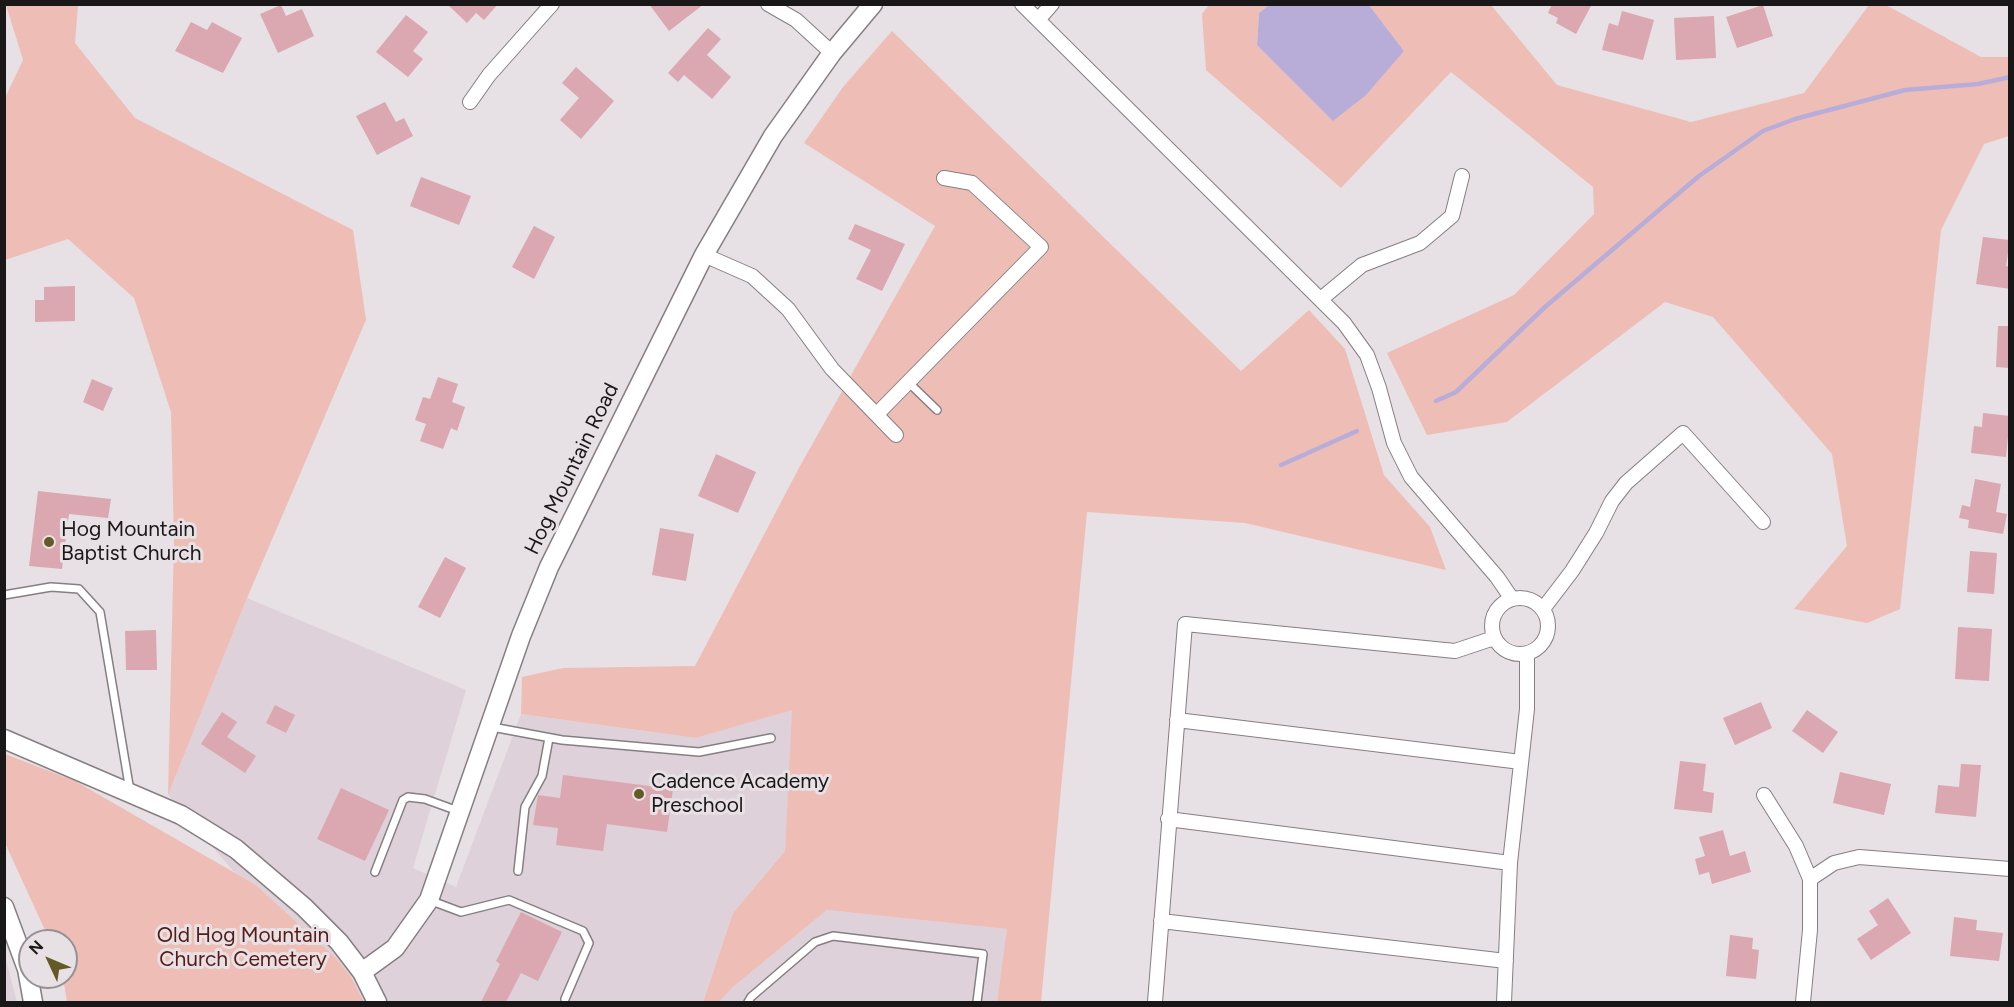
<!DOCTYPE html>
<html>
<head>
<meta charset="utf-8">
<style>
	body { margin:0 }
	#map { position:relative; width:2014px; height:1007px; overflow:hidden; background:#e7e0e4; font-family:Figtree,sans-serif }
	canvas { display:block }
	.frame { position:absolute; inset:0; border:6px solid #1a1719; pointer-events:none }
	.north { position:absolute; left:18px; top:929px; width:60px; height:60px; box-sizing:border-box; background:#e7e0e4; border:2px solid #959093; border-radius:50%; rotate:314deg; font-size:16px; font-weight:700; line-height:24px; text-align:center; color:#1a1719 }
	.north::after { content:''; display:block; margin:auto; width:21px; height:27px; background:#645a27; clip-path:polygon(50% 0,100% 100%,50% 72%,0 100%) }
</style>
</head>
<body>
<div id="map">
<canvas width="2014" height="1007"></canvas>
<div class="frame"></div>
<div class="north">N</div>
</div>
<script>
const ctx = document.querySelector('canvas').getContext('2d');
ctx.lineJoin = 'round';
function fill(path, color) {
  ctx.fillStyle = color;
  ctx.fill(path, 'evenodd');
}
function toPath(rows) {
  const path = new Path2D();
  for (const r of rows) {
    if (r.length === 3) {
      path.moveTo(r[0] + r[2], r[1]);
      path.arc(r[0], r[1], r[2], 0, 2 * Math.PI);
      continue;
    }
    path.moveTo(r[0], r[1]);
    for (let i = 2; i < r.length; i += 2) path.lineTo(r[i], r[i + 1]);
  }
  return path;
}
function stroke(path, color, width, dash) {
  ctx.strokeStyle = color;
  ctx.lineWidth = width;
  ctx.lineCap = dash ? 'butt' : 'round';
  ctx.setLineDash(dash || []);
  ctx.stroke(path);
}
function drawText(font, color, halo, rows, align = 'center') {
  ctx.font = font + ' Figtree,sans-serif';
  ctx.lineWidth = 6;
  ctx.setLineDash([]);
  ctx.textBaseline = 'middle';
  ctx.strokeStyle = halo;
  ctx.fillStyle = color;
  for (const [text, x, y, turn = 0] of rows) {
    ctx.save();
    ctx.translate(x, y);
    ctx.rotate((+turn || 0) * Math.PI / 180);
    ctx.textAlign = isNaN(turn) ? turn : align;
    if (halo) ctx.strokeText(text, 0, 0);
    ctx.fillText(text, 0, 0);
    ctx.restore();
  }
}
fill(toPath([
	[247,598,466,690,413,868,456,887,521,714,696,738,793,709,785,851,733,913,703,1002,364,1002,351,977,336,958,256,885,235,873,168,795],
	[827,910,1008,929,997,1002,719,1002,733,987],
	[5,956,17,1002,5,1002]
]), '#dfd1d9');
fill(toPath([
	[6,5,78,5,75,43,135,118,353,230,366,320,247,598,168,795,174,541,171,412,134,298,68,239,5,260,5,98,23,60],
	[1209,5,1269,5,1259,13,1257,45,1291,78,1404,51,1369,5,1491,5,1557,85,1691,122,1804,93,1869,5,1886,5,1981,57,2009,57,2009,136,1984,144,1941,230,1900,609,1867,623,1794,609,1847,546,1832,454,1713,317,1665,302,1507,422,1427,435,1387,353,1514,295,1594,214,1593,187,1451,72,1341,188,1206,70,1202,14],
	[892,31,1241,371,1309,310,1345,349,1384,475,1430,527,1446,570,1245,523,1087,512,1041,1002,997,1002,1007,929,827,910,733,987,719,1002,703,1002,733,913,785,851,792,710,696,738,521,714,522,677,563,668,695,666,800,466,935,226,804,143,843,87],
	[5,754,75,781,256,885,336,958,351,977,364,1002,67,1002,63,977,66,977,66,941,50,941,5,843]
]), '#eebeb6');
fill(toPath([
	[1369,5,1404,51,1366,95,1333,121,1257,45,1259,13,1269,5]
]), '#b8add8');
stroke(toPath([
	[1436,401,1456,392,1545,307,1699,176,1763,131,1795,119,1905,90,1978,84,2010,77],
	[1281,465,1357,431]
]), '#b8add8', 4.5);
fill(toPath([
	[447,4,498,4,484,20,476,13,467,23],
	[649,4,704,4,669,31],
	[1552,4,1592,4,1576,34,1556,23,1558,18,1548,13],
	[281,5,286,16,302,9,314,36,278,53,260,14],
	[1763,5,1773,36,1737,48,1726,17],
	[1622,11,1654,20,1643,60,1602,50,1609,23,1618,26],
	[406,15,428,32,413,51,423,59,408,77,376,52],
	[1714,16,1716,58,1676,60,1674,18],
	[191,22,207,30,212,22,242,38,223,73,175,51],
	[708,28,721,39,707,55,731,77,712,99,684,75,678,82,668,73],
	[576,67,614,101,581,139,560,120,579,98,562,83],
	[385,102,396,122,404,118,413,136,377,155,356,116],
	[421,177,471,196,459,225,410,206],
	[855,224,905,244,882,291,856,279,871,250,848,239],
	[534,226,555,237,534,279,512,267],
	[1983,237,2010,240,2006,266,2010,267,2010,289,1976,284],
	[75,286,75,321,35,322,35,300,44,300,44,287],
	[1998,326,2010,326,2010,368,1996,367],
	[438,377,458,384,452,402,465,407,457,431,451,428,443,449,420,441,426,424,415,420,423,397,430,399],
	[92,379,113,388,103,411,83,402],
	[1983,413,2010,416,2006,457,1971,453,1974,426,1982,427],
	[716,454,756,472,738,513,698,496],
	[1975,479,2001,484,1996,512,2007,514,2003,534,1968,528,1969,520,1959,518,1962,505,1970,507],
	[38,491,111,499,108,518,69,514,62,569,29,566],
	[660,528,694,534,686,581,652,575],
	[1970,551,1997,553,1994,594,1967,592],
	[445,557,466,568,440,618,418,607],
	[1958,627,1992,629,1989,681,1955,679],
	[156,630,157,670,126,670,125,631],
	[1761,702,1772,728,1735,745,1723,718],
	[275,705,295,715,286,733,266,723],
	[1807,710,1838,732,1823,753,1792,731],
	[222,712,237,722,227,737,256,756,245,773,201,744],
	[1680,761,1706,764,1703,791,1714,793,1712,813,1674,809],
	[1961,764,1981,765,1976,817,1935,813,1938,785,1959,787],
	[1840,772,1891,784,1884,815,1833,803],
	[563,775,673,789,667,832,607,824,603,851,556,845,558,828,533,825,538,795,560,798],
	[341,788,389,810,365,861,317,839],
	[1723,830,1730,856,1745,851,1751,872,1712,884,1709,872,1699,875,1695,859,1705,856,1699,837],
	[1888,898,1911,933,1871,960,1857,939,1878,925,1869,911],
	[521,912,562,932,538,981,521,973,506,1002,481,1002,500,964,496,961],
	[1954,917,1977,920,1976,930,2003,933,1999,961,1950,956],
	[1730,935,1753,938,1752,949,1759,950,1756,979,1726,976]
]), '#dba7b1');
const lane = toPath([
	[908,382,937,410],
	[4,595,51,587,79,589,100,612,130,791],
	[492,727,562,740,699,752,771,738],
	[518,871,525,807,542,776,549,738],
	[375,872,403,800,408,797,425,799,458,811],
	[429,900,461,912,509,900,583,931,589,943,565,999],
	[748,1002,751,997,815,942,833,936,983,954,977,1002]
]);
const street = toPath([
	[768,4,796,20,832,53],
	[1022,4,1344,323,1367,355,1379,388,1394,443,1411,477,1497,577,1512,599],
	[1038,20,1052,4],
	[470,102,489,75,552,4],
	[704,255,752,276,788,309,832,369,896,435],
	[1321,299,1362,265,1420,243,1452,216,1462,176],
	[877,414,1041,247,972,183,944,178],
	[1520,626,28],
	[1543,609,1572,571,1596,533,1612,501,1626,483,1683,433,1763,522],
	[1177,720,1521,762],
	[1764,795,1796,846,1810,879,1810,930,1803,1002],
	[1168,819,1510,863],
	[1810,879,1834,863,1859,857,2010,869],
	[1161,921,1506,961],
	[1155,1002,1185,624,1455,651,1494,638],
	[1504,1002,1510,863,1527,709,1527,654]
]);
const secondary = toPath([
	[4,739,181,815,236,849,304,907,339,942,362,972,377,1002],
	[4,907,27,969,33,1002],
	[362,972,395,948,429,900,521,636,549,567,704,255,773,136,832,53,873,4]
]);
stroke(lane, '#857f82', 10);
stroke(street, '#857f82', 16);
stroke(secondary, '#857f82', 21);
stroke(lane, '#fff', 7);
stroke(street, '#fff', 14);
stroke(secondary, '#fff', 18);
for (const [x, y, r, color] of [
	[49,542,6,"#645a27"],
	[639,794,6,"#645a27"]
]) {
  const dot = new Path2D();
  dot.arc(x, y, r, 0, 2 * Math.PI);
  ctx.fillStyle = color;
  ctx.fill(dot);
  stroke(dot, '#e7e0e4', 2);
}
drawText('21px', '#1a1719', '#e7e0e4', [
	["Hog Mountain Road",572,469,-64]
]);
drawText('21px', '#1a1719', '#e7e0e4', [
	["Hog Mountain",61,530],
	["Baptist Church",61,554],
	["Cadence Academy",651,782],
	["Preschool",651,806]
], 'left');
drawText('21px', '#581b14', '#e7e0e4', [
	["Old Hog Mountain",243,936],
	["Church Cemetery",243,960]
]);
</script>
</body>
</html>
